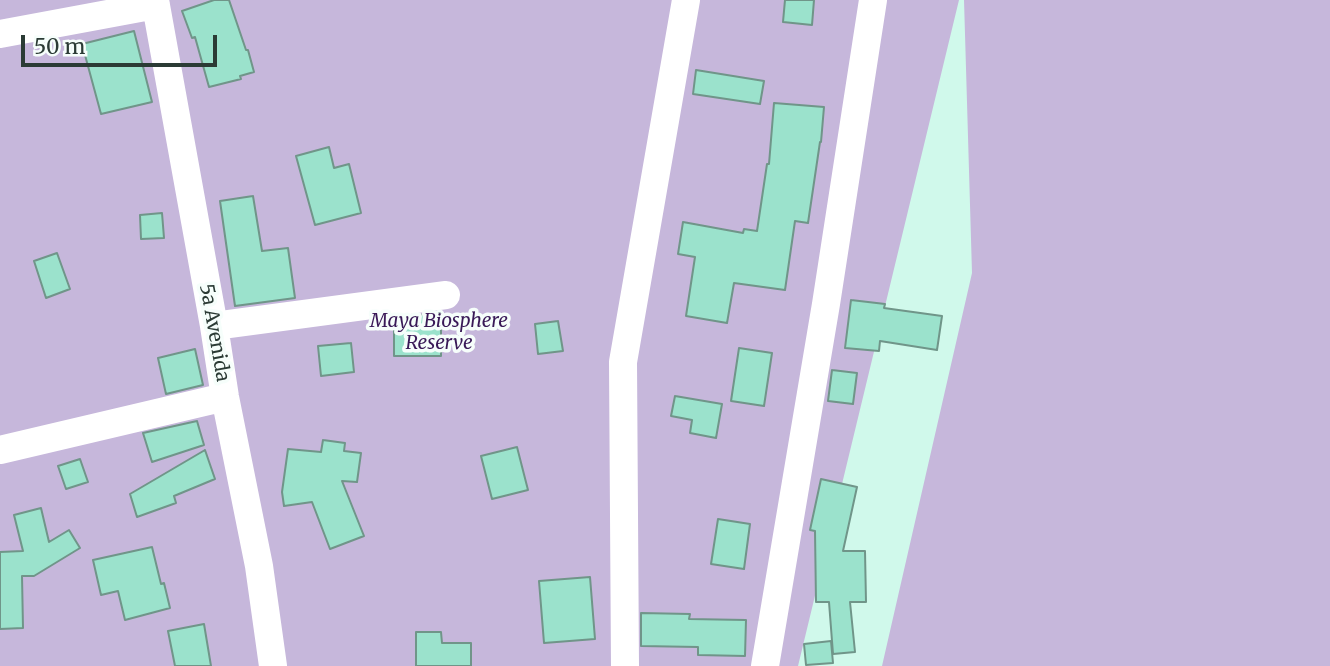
<!DOCTYPE html>
<html>
<head>
<meta charset="utf-8">
<style>
	body { margin:0 }
	#map { position:relative; width:1330px; height:666px; overflow:hidden; background:#d0f9eb; font-family:Merriweather,serif }
	canvas { display:block }
	.scale { position:absolute; left:21px; top:35px; width:196px; height:32px; box-sizing:border-box; border:4px solid #2b3b35; border-top:0; padding-left:9px; font-size:21px; line-height:24px; white-space:nowrap; color:#2b3b35; -webkit-text-stroke:5px #f6fefb; paint-order:stroke }
</style>
</head>
<body>
<div id="map">
<canvas width="1330" height="666"></canvas>
<div class="scale">50 m</div>
</div>
<script>
const ctx = document.querySelector('canvas').getContext('2d');
ctx.lineJoin = 'round';
function fill(path, color) {
  ctx.fillStyle = color;
  ctx.fill(path, 'evenodd');
}
function toPath(rows) {
  const path = new Path2D();
  for (const r of rows) {
    path.moveTo(r[0], r[1]);
    for (let i = 2; i < r.length; i += 2) path.lineTo(r[i], r[i + 1]);
  }
  return path;
}
function stroke(path, color, width, dash) {
  ctx.strokeStyle = color;
  ctx.lineWidth = width;
  ctx.lineCap = dash ? 'butt' : 'round';
  ctx.setLineDash(dash || []);
  ctx.stroke(path);
}
function drawText(font, color, halo, rows, align = 'center') {
  ctx.font = font + ' Merriweather,serif';
  ctx.lineWidth = 7;
  ctx.setLineDash([]);
  ctx.textBaseline = 'middle';
  ctx.strokeStyle = halo;
  ctx.fillStyle = color;
  for (const [text, x, y, turn = 0] of rows) {
    ctx.save();
    ctx.translate(x, y);
    ctx.rotate((+turn || 0) * Math.PI / 180);
    ctx.textAlign = isNaN(turn) ? turn : align;
    if (halo) ctx.strokeText(text, 0, 0);
    ctx.fillText(text, 0, 0);
    ctx.restore();
  }
}
fill(toPath([
	[0,0,959,0,798,666,0,666],
	[964,0,1330,0,1330,666,882,666,972,273]
]), '#c6b7db');
const building = toPath([
	[214,0,229,0,246,50,248,50,254,72,240,76,241,79,209,87,195,37,192,38,182,11,214,0],
	[785,0,814,0,812,25,783,22,785,0],
	[134,31,152,102,101,114,82,44,134,31],
	[696,70,764,81,760,104,693,94,696,70],
	[774,103,824,107,821,142,820,142,808,223,795,221,785,290,734,283,727,323,686,316,695,257,678,254,683,222,743,233,744,229,757,231,767,164,769,164,774,103],
	[329,147,334,168,349,164,361,213,315,225,296,156,329,147],
	[253,196,262,251,288,248,295,298,235,306,220,201,253,196],
	[162,213,164,238,141,239,140,215,162,213],
	[57,253,70,289,46,298,34,261,57,253],
	[851,300,885,304,884,308,942,316,937,350,880,341,879,351,845,348,851,300],
	[441,312,441,356,394,356,394,319,441,312],
	[558,321,563,351,538,354,535,324,558,321],
	[351,343,354,372,321,376,318,346,351,343],
	[739,348,772,353,764,406,731,401,739,348],
	[195,349,203,385,166,394,158,358,195,349],
	[832,370,857,373,853,404,828,401,832,370],
	[675,396,722,404,716,438,690,433,692,420,671,416,675,396],
	[197,421,204,445,152,462,143,433,197,421],
	[323,440,345,443,344,451,361,453,357,482,342,481,364,536,330,549,312,502,284,506,282,492,288,449,321,452,323,440],
	[517,447,528,490,492,499,481,456,517,447],
	[205,450,215,479,174,496,176,503,137,517,130,494,205,450],
	[80,459,88,482,66,489,58,466,80,459],
	[821,479,857,487,843,551,865,551,866,602,850,602,855,652,833,654,829,602,816,602,815,531,810,530,821,479],
	[41,508,49,542,69,530,80,548,34,576,22,576,23,628,0,629,0,552,23,551,14,515,41,508],
	[718,519,750,524,744,569,711,564,718,519],
	[152,547,161,584,164,583,170,608,125,620,118,591,101,595,93,560,152,547],
	[590,577,595,639,544,643,539,581,590,577],
	[641,613,690,614,689,619,746,620,745,656,698,655,698,647,641,646,641,613],
	[204,624,211,666,175,666,168,631,204,624],
	[416,632,441,632,442,643,471,643,471,666,416,666,416,632],
	[831,641,833,663,806,665,804,644,831,641]
]);
fill(building, '#9be2cc');
stroke(building, '#709589', 2);
stroke(toPath([
	[155,0,214,326,225,397,259,566,273,666],
	[0,34,156,5],
	[214,326,446,295],
	[0,450,225,397],
	[625,666,623,362,686,0],
	[765,666,826,304,873,0]
]), '#fff', 28);
drawText('italic 19px', '#391957', '#f6fefb', [
	["Maya Biosphere",439,322],
	["Reserve",439,344]
]);
drawText('19px', '#2b3b35', '#f6fefb', [
	["5a Avenida",214,333,80]
]);
</script>
</body>
</html>
